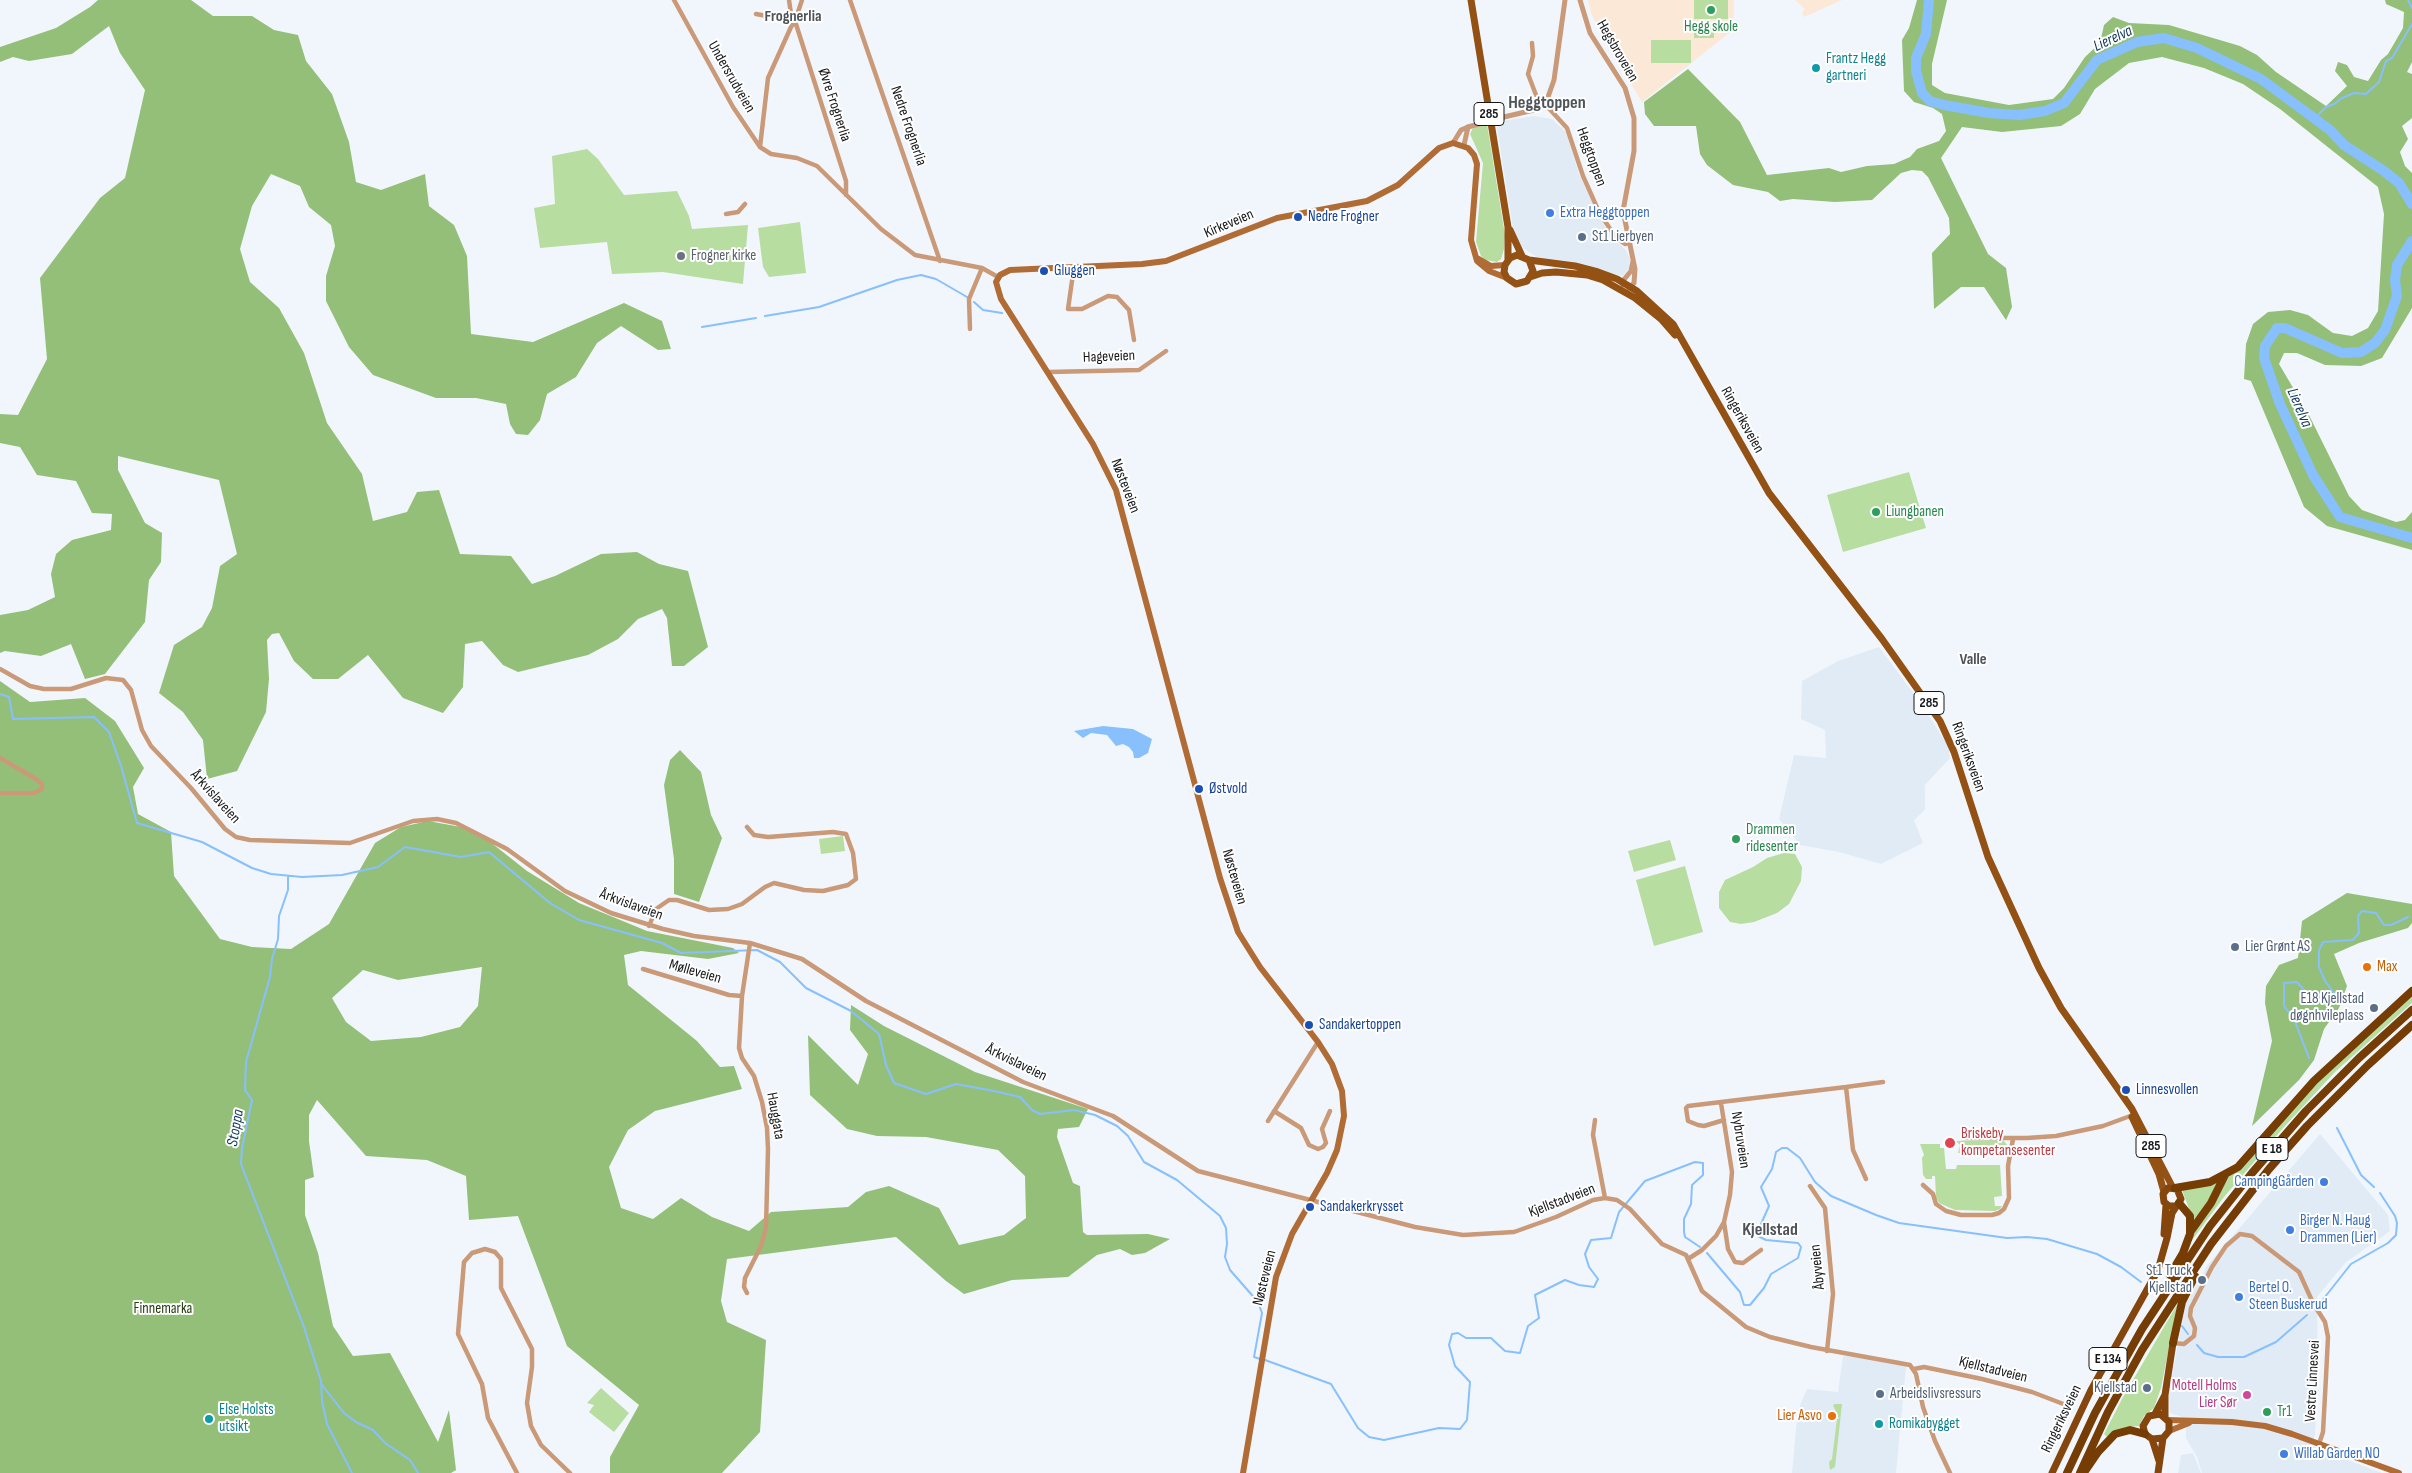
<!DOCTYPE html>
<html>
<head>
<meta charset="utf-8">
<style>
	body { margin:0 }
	canvas { display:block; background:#f1f6fc }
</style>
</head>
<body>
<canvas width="2412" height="1473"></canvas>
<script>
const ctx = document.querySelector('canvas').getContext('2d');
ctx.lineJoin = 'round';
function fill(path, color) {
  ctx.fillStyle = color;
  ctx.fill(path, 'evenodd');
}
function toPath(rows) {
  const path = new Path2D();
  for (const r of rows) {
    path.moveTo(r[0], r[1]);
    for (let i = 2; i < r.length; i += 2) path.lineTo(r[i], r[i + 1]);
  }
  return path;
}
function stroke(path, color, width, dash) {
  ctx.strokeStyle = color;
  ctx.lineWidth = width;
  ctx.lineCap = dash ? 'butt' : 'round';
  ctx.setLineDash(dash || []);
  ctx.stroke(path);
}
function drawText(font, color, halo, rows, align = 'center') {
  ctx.font = font + ' "Sofia Sans Condensed",sans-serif';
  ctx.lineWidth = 4;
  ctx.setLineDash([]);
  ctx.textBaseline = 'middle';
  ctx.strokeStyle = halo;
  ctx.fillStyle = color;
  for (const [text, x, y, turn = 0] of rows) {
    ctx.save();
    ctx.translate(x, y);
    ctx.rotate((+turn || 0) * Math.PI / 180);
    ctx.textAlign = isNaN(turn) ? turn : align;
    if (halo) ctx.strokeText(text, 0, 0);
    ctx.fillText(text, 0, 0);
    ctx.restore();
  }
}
fill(toPath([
	[1534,116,1552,119,1566,132,1579,174,1598,215,1612,238,1626,250,1630,259,1629,268,1623,276,1538,258,1523,248,1517,239,1513,228,1496,122],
	[1879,647,1920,702,1948,746,1950,758,1925,785,1925,810,1914,820,1923,843,1881,864,1839,852,1800,845,1779,819,1794,755,1826,758,1825,730,1801,719,1802,681,1838,661],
	[2320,1134,2388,1215,2390,1231,2345,1263,2317,1297,2318,1376,2315,1435,2311,1446,2382,1473,2202,1473,2197,1457,2186,1438,2186,1418,2170,1413,2169,1393,2185,1306,2207,1266],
	[1843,1356,1899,1360,1906,1367,1896,1473,1792,1473,1798,1410,1807,1389,1838,1392],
	[2193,1453,2201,1473,2178,1473,2181,1455]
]), '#e0ebf6');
fill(toPath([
	[1588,0,1734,0,1733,30,1642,102,1604,40,1591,13],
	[1795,0,1842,0,1804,17,1802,13,1805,9]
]), '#fbe8d7');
fill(toPath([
	[1694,0,1728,0,1728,19,1694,19],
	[1694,25,1714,25,1714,38,1694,38],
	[1651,40,1691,40,1691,63,1651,63],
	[1487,124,1505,235,1504,249,1501,259,1497,262,1485,260,1481,256,1476,242,1483,163,1470,134,1473,128],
	[587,149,598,159,624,195,677,191,689,216,692,229,748,225,743,284,663,272,612,274,607,242,540,248,534,208,555,204,552,156],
	[800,222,806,273,769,277,763,267,758,228],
	[1909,472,1926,528,1843,552,1827,495],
	[843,836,845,851,821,854,819,839],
	[1670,840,1676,860,1634,872,1628,851],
	[1784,853,1795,854,1802,867,1801,881,1789,904,1777,913,1754,922,1741,924,1730,922,1719,908,1719,892,1725,880,1753,867,1767,858],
	[1685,866,1703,932,1654,946,1636,880],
	[2412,995,2412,1003,2335,1072,2284,1127,2224,1197,2190,1243,2193,1233,2227,1177,2310,1090],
	[2003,1140,2008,1146,2003,1152,1958,1153,1960,1145,1956,1141],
	[1920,1144,1940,1144,1940,1148,1944,1148,1946,1169,1956,1169,1957,1165,2000,1165,2002,1196,1994,1197,1995,1206,2002,1206,2000,1209,1995,1211,1955,1210,1939,1203,1936,1197,1935,1176,1932,1176,1932,1179,1926,1179,1923,1175,1922,1158,1924,1155],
	[2218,1182,2212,1195,2194,1222,2182,1190],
	[2178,1303,2161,1388,2154,1408,2144,1416,2139,1426,2129,1427,2107,1437,2104,1434,2123,1397],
	[601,1388,629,1413,614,1432,589,1412,594,1405,587,1403],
	[1835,1404,1842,1404,1835,1467,1830,1470,1829,1462,1832,1459,1837,1419,1839,1419,1833,1405]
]), '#b8dda1');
fill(toPath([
	[98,0,191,0,213,16,252,16,274,30,298,35,306,61,332,94,349,142,356,182,381,190,425,174,429,206,454,225,467,256,471,334,533,342,624,303,662,321,671,349,658,350,621,326,597,343,576,377,547,394,540,420,528,435,516,434,510,424,506,404,476,398,436,398,373,375,349,347,326,301,326,276,335,246,331,225,309,207,300,186,271,174,252,206,240,249,250,282,279,308,304,353,327,423,362,474,373,521,407,512,417,492,439,490,460,554,511,556,532,584,555,576,601,554,637,552,659,564,688,571,708,647,684,666,672,666,667,618,662,609,638,619,618,639,588,655,518,672,503,665,482,641,465,644,463,687,443,713,403,698,368,655,338,679,313,679,294,661,279,633,272,634,267,640,269,679,266,712,237,771,207,779,203,740,183,712,159,693,174,645,202,627,212,608,220,566,237,554,219,480,118,456,118,470,145,523,162,533,161,562,149,580,145,622,105,674,85,679,71,644,41,656,5,651,0,653,0,615,28,610,55,597,51,574,56,554,72,540,111,530,112,514,92,513,76,481,37,475,20,447,0,443,0,414,18,415,47,359,40,278,100,198,125,178,145,90,120,53,109,26,72,54,29,61,13,57,0,62,0,47,56,28,90,7],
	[1917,0,1947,0,1932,64,1932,85,1945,93,2009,105,2053,99,2064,88,2085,57,2100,43,2104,25,2113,17,2129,23,2169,25,2240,46,2257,55,2276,72,2326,106,2347,86,2335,71,2338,62,2347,65,2354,77,2368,81,2381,60,2388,54,2403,28,2404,12,2386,4,2385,0,2412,0,2412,62,2407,72,2412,74,2412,118,2402,126,2408,139,2400,152,2405,166,2412,173,2412,308,2382,358,2361,366,2325,365,2297,353,2284,353,2279,364,2308,413,2349,496,2362,510,2396,522,2405,520,2412,512,2412,550,2327,526,2304,507,2251,381,2244,379,2246,344,2253,324,2268,312,2290,310,2308,315,2333,333,2352,336,2368,328,2378,311,2384,214,2378,187,2280,109,2243,84,2204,68,2162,57,2129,63,2095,89,2080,114,2061,126,2002,132,1962,127,1941,158,1988,254,2006,268,2012,307,2006,320,1984,287,1961,287,1934,309,1932,253,1950,234,1949,218,1928,177,1922,171,1912,170,1901,173,1872,200,1835,202,1793,199,1780,201,1768,192,1733,185,1707,165,1700,154,1696,126,1654,126,1645,114,1644,102,1688,69,1740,122,1767,175,1829,168,1841,172,1867,166,1894,164,1910,157,1917,149,1939,141,1946,131,1942,114,1933,108,1914,102,1904,91,1902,40,1909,28],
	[0,681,30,702,85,698,115,721,144,768,133,787,138,814,171,832,174,876,220,939,252,947,291,949,329,924,375,843,401,827,428,821,461,827,489,841,527,871,579,903,647,931,733,948,739,953,708,959,641,951,624,955,628,985,697,1041,720,1067,734,1066,742,1089,655,1111,628,1130,609,1167,621,1208,653,1219,681,1198,712,1217,749,1231,771,1212,848,1207,866,1192,889,1186,939,1208,959,1245,1004,1235,1026,1218,1025,1176,998,1150,926,1137,877,1136,847,1129,810,1095,808,1035,858,1085,868,1054,850,1030,851,1005,884,1026,975,1072,1088,1109,1079,1127,1058,1129,1057,1137,1073,1183,1080,1186,1083,1232,1087,1235,1148,1234,1170,1239,1145,1253,1132,1255,1120,1249,1097,1255,1068,1277,1012,1280,964,1294,946,1281,896,1237,727,1259,721,1301,727,1322,766,1340,760,1432,722,1473,610,1473,610,1457,639,1405,567,1346,518,1216,469,1220,466,1176,427,1160,366,1156,317,1100,309,1115,309,1141,314,1177,305,1180,305,1215,318,1253,333,1326,353,1356,390,1353,438,1442,449,1410,456,1470,451,1473,0,1473],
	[482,967,478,1006,460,1027,421,1037,371,1041,346,1022,332,998,363,970,398,980],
	[680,750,701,772,711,815,722,838,699,902,674,894,674,859,664,785,670,760],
	[2347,893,2412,904,2412,923,2408,928,2359,943,2334,954,2347,986,2339,1008,2324,1029,2314,1060,2299,1080,2252,1126,2272,1041,2265,1003,2266,986,2279,965,2298,958,2302,921]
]), '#94bf79');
fill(toPath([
	[1103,726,1133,729,1152,739,1148,753,1139,758,1134,758,1133,752,1129,747,1123,744,1116,746,1107,735,1091,733,1083,738,1074,731]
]), '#87c0fd');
stroke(toPath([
	[2408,0,2412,8],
	[2314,119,2326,107,2334,104,2342,98,2354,93,2366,94,2379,82,2386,61,2392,58,2412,24],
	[974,302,983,310,1002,313],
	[765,316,819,307,897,280,921,275,936,279,967,297],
	[702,327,756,318],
	[0,694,9,697,13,719,94,717,109,732,121,766,137,823,202,842,252,868,271,874,302,877,342,875,378,867,405,847,461,857,489,852,550,903,579,920,662,943,681,953,757,950,780,962,806,988,851,1011,879,1034,886,1065,894,1083,926,1094,956,1084,994,1091,1020,1097,1032,1110,1040,1114,1074,1110,1095,1115,1117,1126,1128,1136,1144,1162,1177,1180,1220,1216,1226,1228,1227,1244,1225,1257,1230,1270,1258,1302,1262,1313,1254,1357,1260,1359],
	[288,876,288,890,279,916,278,939,272,959,270,977,246,1062,245,1090,252,1100,242,1148,241,1164,304,1327,321,1381,322,1401,327,1424,352,1473],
	[2309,1058,2294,1019,2284,1006,2284,983,2297,982,2311,998,2331,1002,2335,994,2325,981,2319,967,2319,950,2323,942,2353,940,2359,933,2358,916,2362,911,2376,913,2384,925,2391,925,2408,917],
	[2337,1128,2361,1175,2374,1187],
	[1707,1253,1740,1292,1744,1305,1750,1305,1764,1288,1771,1274,1798,1258,1801,1247,1798,1243,1766,1240,1758,1236,1757,1233,1769,1206,1761,1187,1772,1169,1776,1152,1782,1148,1787,1148,1800,1158,1815,1182,1831,1196,1876,1215,1899,1223,2007,1238,2027,1237,2047,1239,2097,1254,2121,1267,2141,1282],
	[2321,1302,2351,1264,2388,1243,2396,1235,2397,1223,2395,1216,2380,1193],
	[2182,1326,2188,1334],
	[2197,1345,2204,1353,2218,1357,2244,1357,2276,1342,2307,1315],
	[1265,1360,1331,1384,1358,1428,1369,1437,1384,1440,1439,1428,1460,1429,1467,1420,1470,1382,1455,1366,1449,1345,1452,1334,1458,1333,1466,1338,1491,1338,1505,1351,1520,1353,1528,1326,1539,1318,1535,1295,1565,1280,1579,1285,1594,1287,1598,1279,1589,1267,1585,1254,1591,1240,1611,1238,1619,1212,1645,1181,1695,1162,1703,1163,1703,1175,1692,1185,1691,1204,1684,1219,1684,1232,1685,1237,1700,1247],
	[322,1385,344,1413,356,1422,373,1430,385,1443,410,1460,418,1473]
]), '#87c0fd', 2);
stroke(toPath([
	[1929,0,1926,34,1916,58,1916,71,1922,93,1930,101,1944,105,1989,113,2019,115,2045,111,2064,103,2097,60,2137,42,2164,38,2197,48,2261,79,2330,130,2344,145,2384,171,2399,183,2412,204],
	[2412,241,2397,265,2395,280,2397,296,2385,330,2375,343,2361,352,2342,353,2285,328,2277,328,2265,346,2264,358,2280,404,2313,475,2340,517,2412,538]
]), '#87c0fd', 10);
stroke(toPath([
	[674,0,733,107,760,147,771,154,797,158,817,166,881,229,915,255,982,268,998,277],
	[789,0,792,21],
	[850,0,940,261],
	[756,14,795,21,846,181,846,195],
	[1532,43,1533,56,1528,74,1536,95],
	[1544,103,1567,128,1583,176,1599,212,1616,238,1625,244,1628,243],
	[760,147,768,78,791,27,795,21,802,0],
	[726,214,738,212,745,204],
	[1074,267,1068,309,1082,309,1108,296,1117,297,1129,310,1134,340],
	[970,329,969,299,982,268],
	[1048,372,1139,370,1166,351],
	[0,669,30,686,44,689,71,689,106,678,123,680,131,690,142,730,151,746,191,788,225,829,236,837,250,840,350,843,413,821,437,819,456,823,507,849,565,891,611,913,663,929,694,936,750,943,802,959,866,1001,1023,1082,1113,1116,1198,1171,1415,1227,1463,1235,1514,1232,1556,1217,1593,1200,1605,1198,1617,1200,1630,1209,1662,1244,1686,1255,1702,1291,1746,1327,1770,1337,1811,1347,1910,1365,1916,1374,1923,1407,1935,1441,1950,1473],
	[0,758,36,779,42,784,42,789,34,793,0,793],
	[649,926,656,909,669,900,677,900,709,910,728,909,742,904,765,887,774,883,804,890,823,891,848,885,856,879,853,853,846,834,833,832,768,837,754,835,747,827],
	[643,969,729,995,742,996],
	[1846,1087,1883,1082],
	[1274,1111,1301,1128,1309,1145,1318,1149,1323,1147,1326,1143,1322,1129,1330,1111],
	[1595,1120,1593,1135,1605,1198],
	[1724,1120,1704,1126,1698,1125,1688,1121,1686,1108,1688,1106,1846,1087,1853,1150,1866,1179],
	[1268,1121,1318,1042],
	[1963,1138,2027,1138,2056,1136,2103,1126,2133,1115],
	[1923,1185,1933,1194,1936,1204,1946,1211,1961,1215,1992,1215,1999,1213,2004,1209,2009,1198,2008,1166,2013,1139],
	[1810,1186,1825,1208,1833,1294,1827,1351],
	[1724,1222,1728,1249,1735,1262,1743,1263,1761,1250],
	[1688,1259,1702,1250,1716,1236,1724,1222,1730,1195,1732,1172,1721,1103],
	[747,1293,744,1287,745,1278,761,1246,766,1227,768,1149,767,1128,762,1102,754,1076,742,1058,739,1048,742,996,750,943],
	[2173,1343,2184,1344,2194,1336,2195,1328,2190,1316,2191,1308,2212,1267,2226,1246,2240,1234,2252,1236,2299,1272,2313,1303,2325,1322,2328,1337,2326,1377,2323,1432,2319,1444],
	[1914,1369,1924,1367,1982,1379,2032,1392,2066,1405],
	[517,1473,488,1418,482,1384,458,1334,464,1262,472,1253,485,1249,495,1252,501,1259,501,1288,532,1349,532,1367,527,1403,531,1426,541,1445,570,1473]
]), '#ca9a78', 4.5);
stroke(toPath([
	[1580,0,1590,33,1625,88,1634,118,1634,151,1623,211,1635,269,1634,283,1629,288],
	[1504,117,1538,109,1548,97,1554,80,1565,0],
	[1453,143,1461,130,1468,127],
	[1464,145,1468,127],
	[1623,285,1622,282,1631,271,1633,261]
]), '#ca9a78', 5);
stroke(toPath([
	[1477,258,1491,266,1505,265],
	[2167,1420,2232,1422,2265,1426,2292,1434,2399,1473],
	[2169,1431,2189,1423],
	[1243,1473,1276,1277,1292,1234,1327,1173,1337,1150,1344,1116,1342,1091,1332,1064,1318,1042,1260,967,1238,932,1220,878,1116,490,1093,444,1001,299,996,282,1000,275,1010,270,1142,264,1166,261,1277,218,1367,201,1398,185,1439,148,1453,143,1468,148,1474,155,1477,164,1471,240,1477,261,1489,271,1507,278]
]), '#b16c35', 6);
stroke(toPath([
	[1471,0,1508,227,1508,260],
	[1510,230,1522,256],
	[1529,260,1533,271,1527,281,1516,284,1507,278,1504,272,1505,265,1510,258,1517,255,1529,260,1575,266,1598,272,1617,279,1637,291,1673,324,1769,493,1882,639,1940,721,1954,752,1988,857,2039,968,2061,1008,2132,1109,2173,1188],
	[1530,277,1542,273,1556,272,1587,275,1603,280,1635,298,1661,319,1675,335],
	[2132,1117,2159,1174,2164,1192]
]), '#935114', 7);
stroke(toPath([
	[2164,1234,2166,1205],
	[2155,1414,2165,1395],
	[2165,1417,2165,1395,2173,1343],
	[2152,1439,2163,1438,2169,1431,2169,1422,2160,1414,2149,1416,2143,1426,2145,1434,2152,1439,2159,1461],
	[2052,1473,2091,1390,2158,1270,2167,1238,2172,1213,2181,1199,2177,1189,2168,1188,2163,1194,2164,1202,2169,1206,2175,1206],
	[2158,1473,2163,1438]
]), '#84460c', 7);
stroke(toPath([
	[2175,1188,2210,1182,2238,1167,2314,1081,2412,991],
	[2191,1231,2211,1203,2225,1175],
	[2170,1275,2183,1253,2190,1234,2190,1216,2179,1203],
	[2173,1343,2182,1302,2195,1276],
	[2085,1471,2098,1452,2115,1434,2130,1430,2145,1434],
	[2067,1473,2095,1413,2142,1329,2210,1226,2252,1173,2306,1111,2359,1058,2412,1010],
	[2080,1473,2108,1412,2142,1350,2211,1244,2269,1169,2307,1126,2368,1065,2412,1025]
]), '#753c04', 8);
stroke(toPath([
	[1468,127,1504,117]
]), '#ca9a78', 5);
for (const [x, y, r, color] of [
	[1711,10,5,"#2e9e5b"],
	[1816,68,5,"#0f9aa8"],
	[1550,213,5,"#3f7fe0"],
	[1298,217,5,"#1a4fb4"],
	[1582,237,5,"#5c6f8a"],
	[681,256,5,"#6b7280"],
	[1044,271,5,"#1a4fb4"],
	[1876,512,5,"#2e9e5b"],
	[1199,789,5,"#1a4fb4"],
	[1736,839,5,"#2e9e5b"],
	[2235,947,5,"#5c6f8a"],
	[2367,967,5,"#e8710a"],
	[2374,1008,5,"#5c6f8a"],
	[1309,1025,5,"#1a4fb4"],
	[2126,1090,5,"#1a4fb4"],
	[1950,1143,6,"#e0444e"],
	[2324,1182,5,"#3f7fe0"],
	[1310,1207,5,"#1a4fb4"],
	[2290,1230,5,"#3f7fe0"],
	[2202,1280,5,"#5c6f8a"],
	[2239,1297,5,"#3f7fe0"],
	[2147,1388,5,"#5c6f8a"],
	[1880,1394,5,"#5c6f8a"],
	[2247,1395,5,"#d1479c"],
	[2267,1412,5,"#2e9e5b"],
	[1832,1416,5,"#e8710a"],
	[209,1419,5,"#0f9aa8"],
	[1879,1424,5,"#0f9aa8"],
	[2284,1454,5,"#3f7fe0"]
]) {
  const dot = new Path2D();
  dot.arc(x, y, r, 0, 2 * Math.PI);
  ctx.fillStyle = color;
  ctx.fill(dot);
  stroke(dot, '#fff', 2);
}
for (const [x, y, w] of [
	[1489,114,30],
	[1929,703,30],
	[2151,1146,30],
	[2272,1149,32],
	[2108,1359,38]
]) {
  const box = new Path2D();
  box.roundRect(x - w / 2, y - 11.5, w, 23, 4);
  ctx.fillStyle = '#fff';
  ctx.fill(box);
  stroke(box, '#151719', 1);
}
drawText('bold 14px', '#151719', null, [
	["285",1489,114],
	["285",1929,703],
	["285",2151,1146],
	["E 18",2272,1149],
	["E 134",2108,1359]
]);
drawText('15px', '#27864d', '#fff', [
	["Hegg skole",1711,27,"center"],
	["Liungbanen",1886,512],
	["Drammen",1746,830],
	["ridesenter",1746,847],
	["Tr1",2277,1412]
], 'left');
drawText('15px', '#151719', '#fff', [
	["Hegsbroveien",1617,51,60],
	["Undersrudveien",731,77,60],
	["Øvre Frognerlia",834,105,72],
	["Nedre Frognerlia",908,126,71],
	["Heggtoppen",1591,157,70],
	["Kirkeveien",1229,224,-23],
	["Hageveien",1109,357,-2],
	["Ringeriksveien",1742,420,61],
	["Nøsteveien",1125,486,69],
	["Ringeriksveien",1968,757,70],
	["Årkvislaveien",215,797,48],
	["Nøsteveien",1234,877,74],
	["Årkvislaveien",631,905,20],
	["Mølleveien",695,972,16],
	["Årkvislaveien",1016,1063,26],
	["Hauggata",775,1116,80],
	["Nybruveien",1740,1140,81],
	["Kjellstadveien",1562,1201,-21],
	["Åbyveien",1818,1267,-96],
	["Nøsteveien",1265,1278,-76],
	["Kjellstadveien",1993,1370,14],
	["Vestre Linnesvei",2313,1381,-87],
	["Ringeriksveien",2062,1419,-64]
]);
drawText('15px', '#0d838f', '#fff', [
	["Frantz Hegg",1826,59],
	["gartneri",1826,76],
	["Else Holsts",219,1410],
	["utsikt",219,1427],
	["Romikabygget",1889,1424]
], 'left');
drawText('15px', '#366cbe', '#fff', [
	["Extra Heggtoppen",1560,213],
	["CampingGården",2314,1182,"right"],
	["Birger N. Haug",2300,1221],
	["Drammen (Lier)",2300,1238],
	["Bertel O.",2249,1288],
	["Steen Buskerud",2249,1305],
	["Willab Garden NO",2294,1454]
], 'left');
drawText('15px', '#164399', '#fff', [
	["Nedre Frogner",1308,217],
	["Gluggen",1054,271],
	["Østvold",1209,789],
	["Sandakertoppen",1319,1025],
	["Linnesvollen",2136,1090],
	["Sandakerkrysset",1320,1207]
], 'left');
drawText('15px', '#4e5e75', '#fff', [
	["St1 Lierbyen",1592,237],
	["Lier Grønt AS",2245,947],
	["E18 Kjellstad",2364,999,"right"],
	["døgnhvileplass",2364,1016,"right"],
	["St1 Truck",2192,1271,"right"],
	["Kjellstad",2192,1288,"right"],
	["Kjellstad",2137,1388,"right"],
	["Arbeidslivsressurs",1890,1394]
], 'left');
drawText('15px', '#5b616d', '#fff', [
	["Frogner kirke",691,256]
], 'left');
drawText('15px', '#c56008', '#fff', [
	["Max",2377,967],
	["Lier Asvo",1822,1416,"right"]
], 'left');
drawText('15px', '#be3a42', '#fff', [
	["Briskeby",1961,1134],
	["kompetansesenter",1961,1151]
], 'left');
drawText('15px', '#233e0d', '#fff', [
	["Finnemarka",163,1309]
]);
drawText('15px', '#b23c85', '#fff', [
	["Motell Holms",2237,1386],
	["Lier Sør",2237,1403]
], 'right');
drawText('bold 16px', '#4f5459', '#fff', [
	["Frognerlia",793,17],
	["Valle",1973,660]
]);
drawText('italic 16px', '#11395f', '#fff', [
	["Lierelva",2113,39,-25],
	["Lierelva",2299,408,67],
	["Stoppa",236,1128,-80]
]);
drawText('bold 18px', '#4f5459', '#fff', [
	["Heggtoppen",1547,103],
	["Kjellstad",1770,1230]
]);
</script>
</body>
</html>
